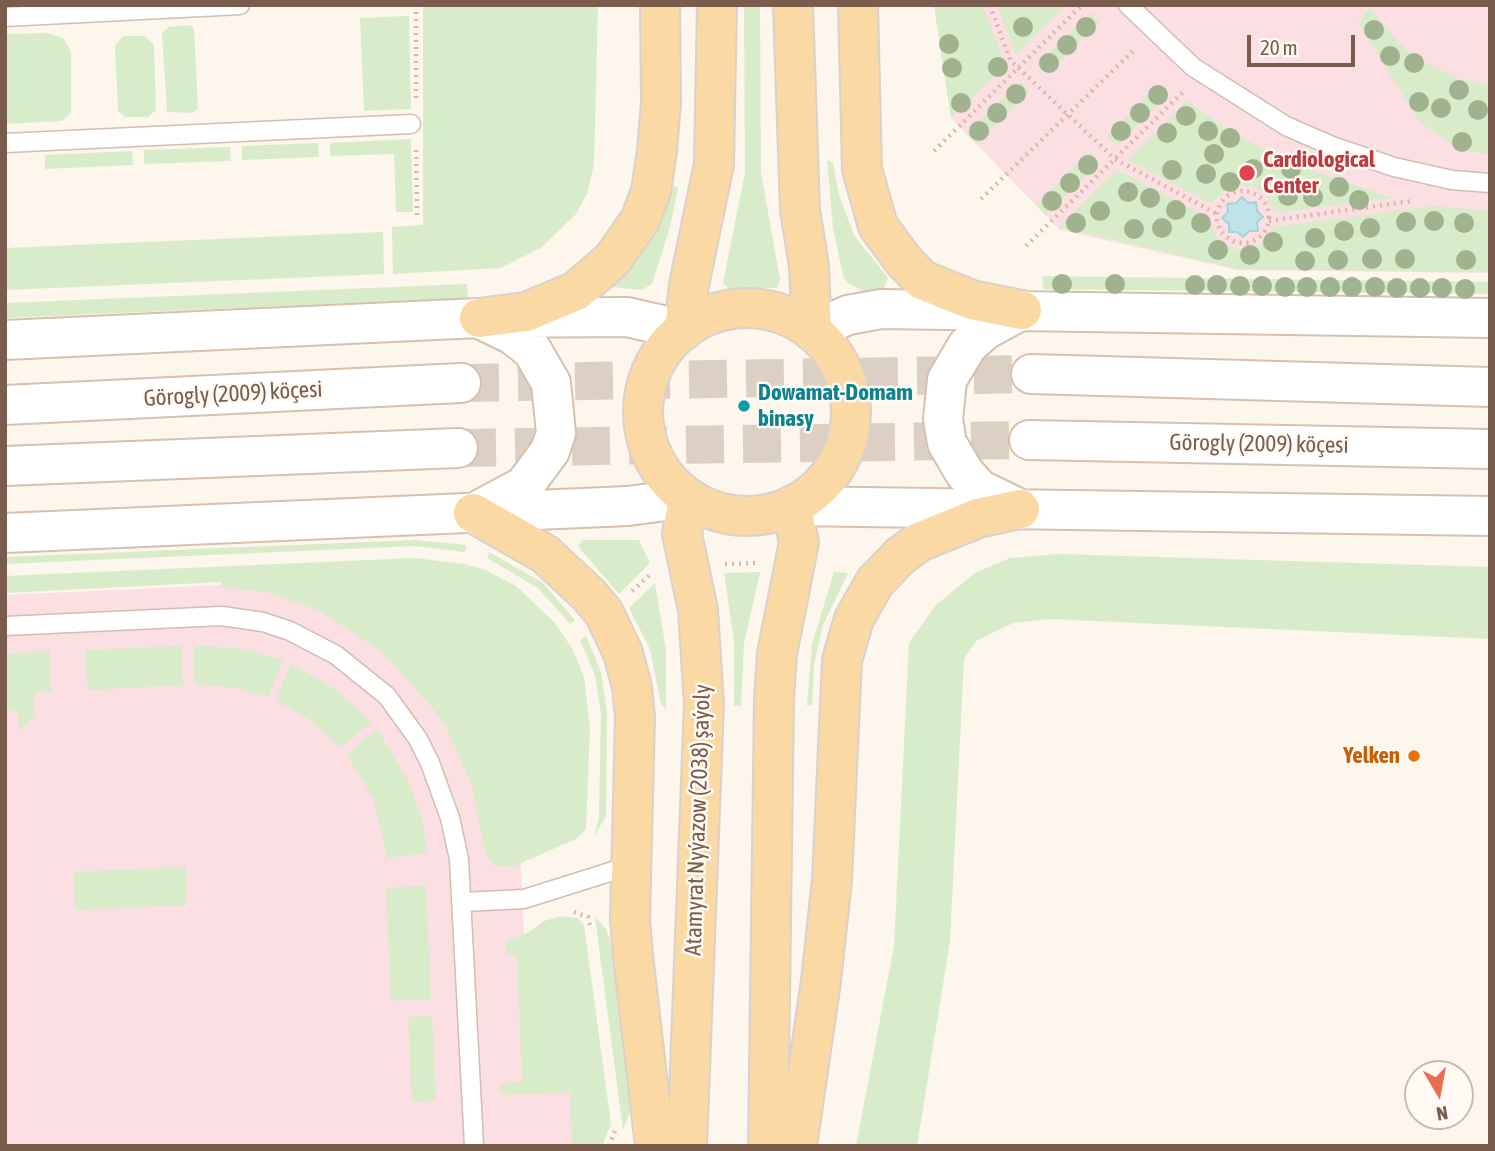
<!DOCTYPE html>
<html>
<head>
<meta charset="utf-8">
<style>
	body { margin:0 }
	#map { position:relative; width:1495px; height:1151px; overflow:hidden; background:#fdf6ec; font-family:"Asap Condensed",sans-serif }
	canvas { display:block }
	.frame { position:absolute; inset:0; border:7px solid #7a5c4d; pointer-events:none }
	.north { position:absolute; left:1404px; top:1060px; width:70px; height:70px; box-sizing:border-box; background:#fffaf3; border:2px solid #cabbb1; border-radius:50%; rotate:170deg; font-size:19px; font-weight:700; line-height:28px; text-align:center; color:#7a5c4d }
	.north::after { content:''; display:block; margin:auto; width:24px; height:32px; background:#e76f51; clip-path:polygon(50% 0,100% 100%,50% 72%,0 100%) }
	.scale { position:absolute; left:1247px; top:35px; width:108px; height:32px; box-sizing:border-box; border:4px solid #7a5c4d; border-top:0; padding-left:9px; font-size:21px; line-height:24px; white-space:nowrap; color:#7a5c4d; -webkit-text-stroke:5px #fffaf3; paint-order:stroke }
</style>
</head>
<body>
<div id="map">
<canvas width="1495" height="1151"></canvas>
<div class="frame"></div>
<div class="north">N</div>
<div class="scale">20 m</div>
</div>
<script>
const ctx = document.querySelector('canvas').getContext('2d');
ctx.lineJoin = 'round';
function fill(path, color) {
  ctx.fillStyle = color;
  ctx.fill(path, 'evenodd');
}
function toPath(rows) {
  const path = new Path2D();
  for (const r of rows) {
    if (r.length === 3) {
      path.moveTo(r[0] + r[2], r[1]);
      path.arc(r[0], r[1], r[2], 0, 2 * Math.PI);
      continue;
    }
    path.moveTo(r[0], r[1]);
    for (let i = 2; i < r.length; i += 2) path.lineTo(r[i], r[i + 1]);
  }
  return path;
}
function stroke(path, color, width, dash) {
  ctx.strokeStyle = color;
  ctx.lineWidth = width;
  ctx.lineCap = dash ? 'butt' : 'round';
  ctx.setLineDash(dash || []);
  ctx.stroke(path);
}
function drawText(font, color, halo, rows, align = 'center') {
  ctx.font = font + ' "Asap Condensed",sans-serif';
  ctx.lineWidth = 5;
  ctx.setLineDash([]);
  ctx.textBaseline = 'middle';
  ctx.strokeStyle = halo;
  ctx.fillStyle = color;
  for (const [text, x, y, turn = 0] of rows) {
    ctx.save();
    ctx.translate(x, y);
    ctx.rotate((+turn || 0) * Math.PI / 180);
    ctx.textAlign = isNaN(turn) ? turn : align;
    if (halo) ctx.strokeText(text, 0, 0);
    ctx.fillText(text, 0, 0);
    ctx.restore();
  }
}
fill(toPath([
	[934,5,1490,5,1490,273,1238,270,1060,230,951,118],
	[394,577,514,710,526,981,582,979,589,1146,5,1146,5,595]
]), '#fbdfe3');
fill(toPath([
	[423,5,598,5,594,164,587,194,576,214,541,248,501,268,393,274,392,227,423,225],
	[744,5,760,5,761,172,780,280,777,288,729,289,723,283,745,173],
	[934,5,983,5,1005,66,951,118],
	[997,5,1066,5,1016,55],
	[1370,8,1400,44,1418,59,1458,79,1490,86,1490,155,1465,150,1449,143,1419,121,1358,22],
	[1090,13,1099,23,1047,74,1037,65],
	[409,16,411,109,364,111,360,18],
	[190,25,194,29,198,108,193,113,167,112,162,33,169,27],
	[47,33,63,38,71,52,71,113,62,121,5,124,5,34],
	[123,36,145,36,154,45,156,110,148,117,125,117,118,111,115,46],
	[1021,81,1030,91,976,143,966,134],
	[1159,84,1169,94,1116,145,1107,136],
	[1187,101,1230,131,1290,163,1392,198,1275,213,1265,193,1256,188,1236,185,1219,195,1212,204,1127,160],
	[411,139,413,212,396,212,394,154,330,156,330,143],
	[318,143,319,157,242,160,242,146],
	[230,147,231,161,144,164,144,150],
	[132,151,133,165,45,169,45,155],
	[1090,152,1100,162,1045,215,1036,205],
	[827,160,833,163,839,195,854,235,888,278,884,288,863,291,847,283,843,276,833,228],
	[1117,170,1210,218,1214,233,1220,241,1238,250,1259,246,1273,227,1433,206,1490,211,1490,272,1238,269,1058,227],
	[674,185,678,189,670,227,652,284,642,290,612,287,654,233],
	[383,232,384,274,5,290,5,248],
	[1042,276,1490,282,1490,294,1043,289],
	[467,284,468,298,5,318,5,303],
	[415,540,467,545,465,552,415,546,5,564,5,557],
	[582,540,639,540,650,563,619,594,581,550,578,546],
	[489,552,543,583,575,620,570,624,538,588,487,558],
	[1058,554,1490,567,1490,639,1050,619,1013,623,976,641,964,659,950,941,917,1146,856,1146,894,946,909,643,936,605,975,573,1010,558],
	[415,558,464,564,483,569,516,586,555,623,573,650,584,677,590,727,586,829,576,839,512,867,493,865,486,856,471,783,446,726,435,711,382,652,318,610,266,592,221,587,221,582,5,593,5,576],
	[760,572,744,644,741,706,734,706,734,641,724,573],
	[834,572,848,573,823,625,814,664,812,705,807,706,812,644],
	[655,583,666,650,666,710,661,704,650,649,629,608],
	[586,636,601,672,607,713,606,816,594,837,599,817,601,714,595,675,580,640],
	[193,645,244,649,283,660,268,697,236,688,194,684],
	[181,646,183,685,88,690,85,650],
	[50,651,51,691,35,692,33,717,19,731,18,711,5,711,5,654],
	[291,663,336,690,371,722,341,748,312,721,276,700],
	[377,729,410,784,423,823,427,853,387,858,374,799,347,755],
	[186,867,187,905,75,910,74,872],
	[426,886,431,999,391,1001,386,888],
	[562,916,578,918,584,925,611,1124,602,1146,572,1146,570,1092,504,1095,498,1089,504,1084,522,1082,517,956,505,954,505,942,529,932,544,921],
	[595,917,606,929,610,940,632,1107,623,1130],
	[432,1016,436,1100,412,1102,408,1017]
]), '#d8ecc9');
const water = toPath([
	[1242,197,1248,203,1256,202,1257,211,1263,217,1257,222,1258,231,1249,231,1243,237,1237,232,1229,232,1229,224,1222,218,1228,212,1227,204,1236,203,1242,197]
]);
fill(water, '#bfe3e8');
stroke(water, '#a5d3da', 2);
stroke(toPath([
	[461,383,1031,374],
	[458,448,1029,440]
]), '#dcd0c4', 38, [38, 19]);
const service = toPath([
	[1128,5,1193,67,1286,126,1332,146,1394,167,1452,180,1490,183],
	[5,17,240,5],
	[5,143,411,124],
	[5,626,222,616,263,622,290,631,336,655,387,696,418,739,430,763,450,818,459,859,474,1146],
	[463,902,524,899,632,865]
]);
const secondary = toPath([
	[812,331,848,315,881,309,1490,318],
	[5,340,479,318,627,317,684,330],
	[1031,374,1490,387],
	[5,405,461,383],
	[1029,440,1490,449],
	[5,466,458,448],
	[791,506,1490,516],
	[1016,507,979,489,964,472,947,443,943,419,947,380,967,346,985,330,1022,310],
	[481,509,524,486,550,451,556,433,551,383,532,350,513,335,482,320],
	[5,533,628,506,688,498]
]);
const primary = toPath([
	[793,5,800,210,809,266,812,331],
	[858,5,862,169,878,226,903,260,922,280,972,300,1022,310],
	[747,412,104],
	[479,318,526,312,576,291,612,260,640,220,651,191,657,151,661,103,660,5],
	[684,330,689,285,714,164,717,5],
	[473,513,545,554,589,595,604,613,623,653,632,687,635,717,630,920,633,955,655,1146],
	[687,1146,704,704,698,610,682,534,688,498],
	[768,1146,774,699,777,654,799,542,791,506],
	[797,1146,821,981,832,880,842,660,854,619,875,582,900,556,919,542,978,518,1020,509]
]);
stroke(service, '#d1beb0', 21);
stroke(secondary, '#d6c0b0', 42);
stroke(primary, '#dad1cd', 42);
stroke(toPath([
	[416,5,416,99],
	[990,5,1010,60,1115,159,1217,214],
	[416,150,417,217],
	[934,151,1082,5],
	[1243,217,26],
	[981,199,1136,48],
	[1269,221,1412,201],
	[1026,246,1184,91],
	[725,564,758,563],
	[632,591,652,573],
	[574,912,588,917,590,925],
	[609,1146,615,1131]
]), '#d9b8a5', 4.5, [2, 5]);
stroke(service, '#fff', 18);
stroke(secondary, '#fff', 38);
stroke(primary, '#fbd9a5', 38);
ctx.fillStyle = '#a0b28e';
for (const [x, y] of [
	[1023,27],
	[1086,27],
	[1374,30],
	[949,44],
	[1067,45],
	[1390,56],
	[1049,63],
	[1414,63],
	[998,67],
	[952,68],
	[1459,90],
	[1016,94],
	[1158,95],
	[1419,102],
	[961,103],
	[1441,108],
	[1478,110],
	[997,113],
	[1140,113],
	[1186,116],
	[979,131],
	[1121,131],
	[1208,131],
	[1167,133],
	[1230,138],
	[1462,142],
	[1214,154],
	[1088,165],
	[1253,169],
	[1291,169],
	[1172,170],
	[1206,174],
	[1230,182],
	[1070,183],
	[1339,187],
	[1128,192],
	[1288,196],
	[1313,197],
	[1150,198],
	[1359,200],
	[1052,201],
	[1176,210],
	[1100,211],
	[1434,221],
	[1406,222],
	[1076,223],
	[1201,223],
	[1464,223],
	[1162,228],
	[1370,228],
	[1134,229],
	[1344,231],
	[1315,238],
	[1273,242],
	[1218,250],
	[1250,255],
	[1372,259],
	[1405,259],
	[1338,260],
	[1466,260],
	[1305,261],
	[1062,284],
	[1115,284],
	[1195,285],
	[1217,285],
	[1240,286],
	[1262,286],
	[1285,287],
	[1307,287],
	[1330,287],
	[1352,287],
	[1375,287],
	[1397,288],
	[1420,288],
	[1442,288],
	[1465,289]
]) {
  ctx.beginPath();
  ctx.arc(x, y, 10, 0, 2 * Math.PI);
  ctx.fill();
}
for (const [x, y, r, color] of [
	[1247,173,9,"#e0444e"],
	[744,406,7,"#0f9aa8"],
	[1414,756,7,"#e8710a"]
]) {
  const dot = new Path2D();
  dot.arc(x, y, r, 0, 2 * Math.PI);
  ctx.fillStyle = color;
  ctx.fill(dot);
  stroke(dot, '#fffaf3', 2.5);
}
drawText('bold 23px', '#be3a42', '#fffaf3', [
	["Cardiological",1263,160],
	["Center",1263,186]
], 'left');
drawText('bold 23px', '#0d838f', '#fffaf3', [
	["Dowamat-Domam",758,393],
	["binasy",758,419]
], 'left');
drawText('23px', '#7a5c4d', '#fffaf3', [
	["Görogly (2009) köçesi",233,394,-3],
	["Görogly (2009) köçesi",1259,444,1],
	["Atamyrat Nyýazow (2038) şaýoly",698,820,-88]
]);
drawText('bold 23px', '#c56008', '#fffaf3', [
	["Yelken",1400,756]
], 'right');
</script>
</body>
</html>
